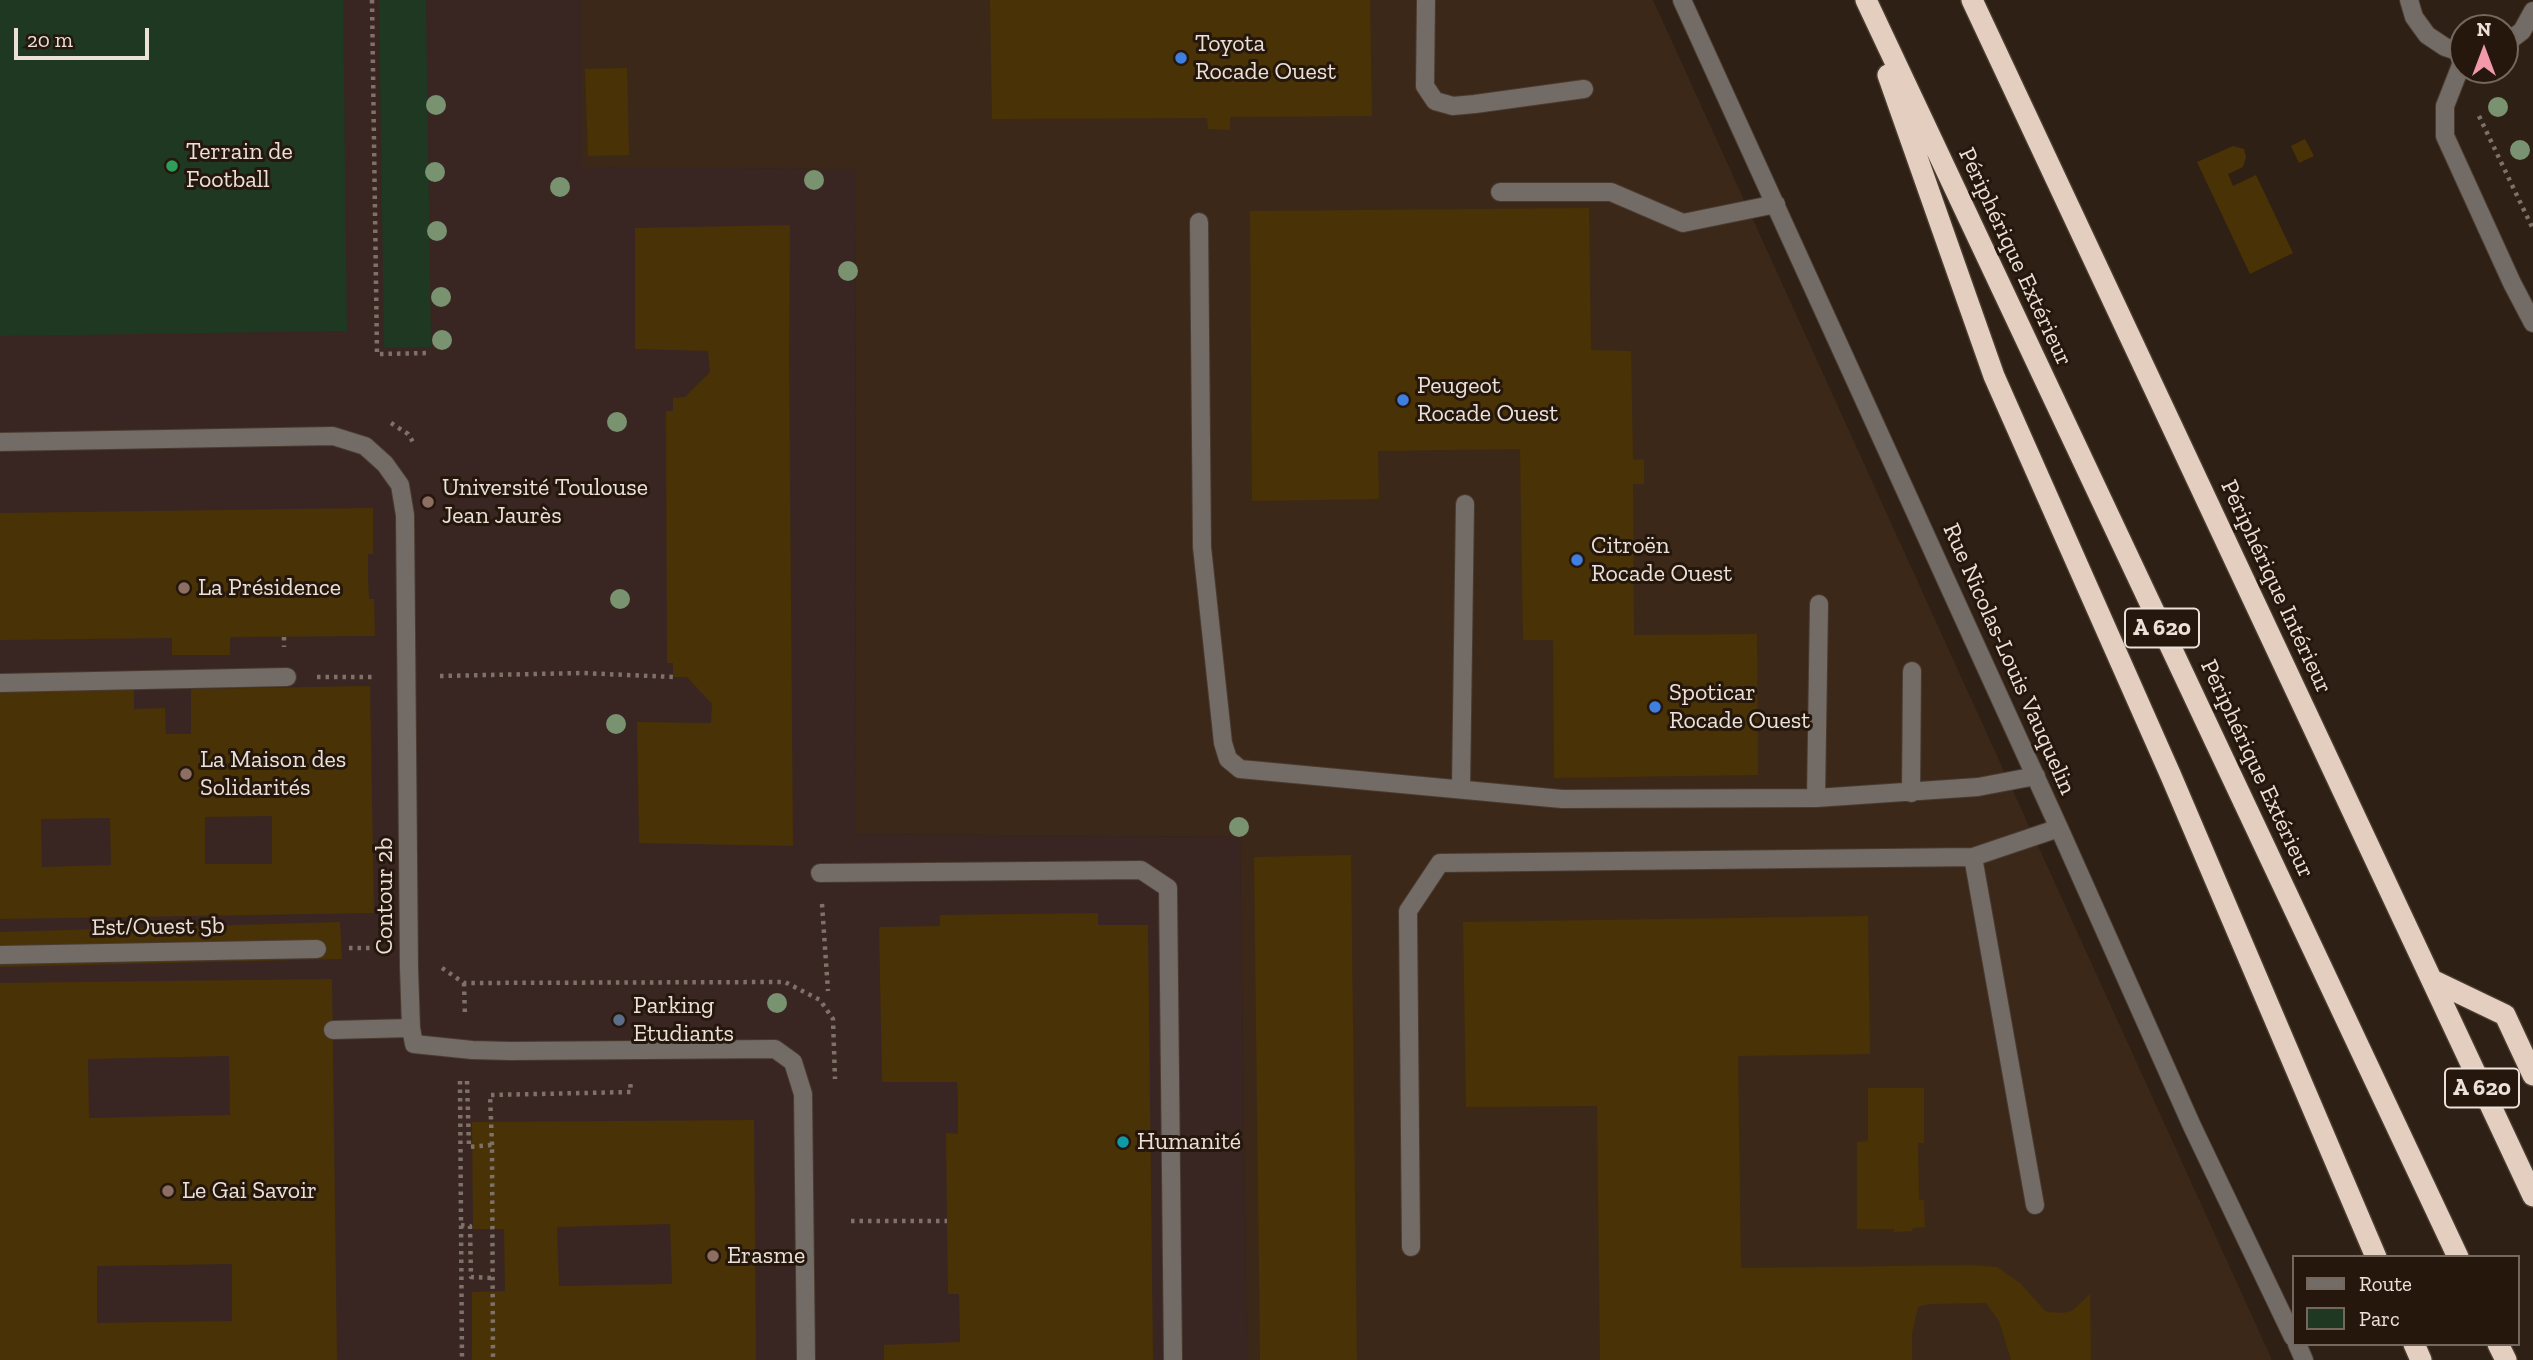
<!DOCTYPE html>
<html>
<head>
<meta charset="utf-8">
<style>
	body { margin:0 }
	#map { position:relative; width:2533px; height:1360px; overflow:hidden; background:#2f2015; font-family:"Zilla Slab",serif }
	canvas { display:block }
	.legend { position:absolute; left:2292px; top:1255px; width:228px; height:91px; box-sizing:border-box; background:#25170c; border:2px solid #74685e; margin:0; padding:9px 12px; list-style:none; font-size:21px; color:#ebe1d9 }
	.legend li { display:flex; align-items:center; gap:14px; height:35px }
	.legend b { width:35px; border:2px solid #74685e }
	.north { position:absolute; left:2449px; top:14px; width:70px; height:70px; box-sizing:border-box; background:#25170c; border:2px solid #74685e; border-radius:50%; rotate:0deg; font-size:19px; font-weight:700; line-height:28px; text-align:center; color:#ebe1d9 }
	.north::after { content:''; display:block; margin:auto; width:24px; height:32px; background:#f39aaa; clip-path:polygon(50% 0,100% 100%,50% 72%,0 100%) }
	.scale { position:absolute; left:14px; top:28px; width:135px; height:32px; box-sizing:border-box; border:4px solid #ebe1d9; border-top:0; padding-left:9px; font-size:21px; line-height:24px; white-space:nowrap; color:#ebe1d9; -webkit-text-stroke:5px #25170c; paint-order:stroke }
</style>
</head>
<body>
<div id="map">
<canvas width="2533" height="1360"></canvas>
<ul class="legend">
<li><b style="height:9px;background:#736b65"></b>Route</li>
<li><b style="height:19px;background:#1f3821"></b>Parc</li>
</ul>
<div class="north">N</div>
<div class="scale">20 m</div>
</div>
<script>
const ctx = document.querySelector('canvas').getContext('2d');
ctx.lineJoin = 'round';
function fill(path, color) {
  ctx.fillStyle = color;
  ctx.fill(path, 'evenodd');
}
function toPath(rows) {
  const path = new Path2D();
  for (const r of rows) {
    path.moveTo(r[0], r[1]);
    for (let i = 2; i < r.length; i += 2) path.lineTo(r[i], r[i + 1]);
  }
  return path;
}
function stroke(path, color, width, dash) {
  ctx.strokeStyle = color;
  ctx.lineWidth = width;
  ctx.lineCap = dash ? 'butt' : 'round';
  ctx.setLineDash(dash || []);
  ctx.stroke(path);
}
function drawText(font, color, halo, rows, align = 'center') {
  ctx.font = font + ' "Zilla Slab",serif';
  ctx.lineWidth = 6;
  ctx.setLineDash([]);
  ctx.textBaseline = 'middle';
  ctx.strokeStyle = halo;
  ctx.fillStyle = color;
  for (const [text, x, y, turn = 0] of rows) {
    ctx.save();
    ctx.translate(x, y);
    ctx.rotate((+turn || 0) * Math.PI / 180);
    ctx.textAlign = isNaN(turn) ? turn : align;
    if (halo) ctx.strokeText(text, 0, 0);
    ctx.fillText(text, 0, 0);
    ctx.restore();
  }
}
fill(toPath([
	[582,0,1653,0,2272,1360,1247,1360,1240,837,855,834,856,169,582,168]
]), '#3c2819');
fill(toPath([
	[0,0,582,0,582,167,856,169,855,834,1240,837,1247,1360,0,1360]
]), '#392623');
fill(toPath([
	[0,0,343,0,347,331,0,336],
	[379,0,426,0,431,347,384,348]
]), '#1f3821');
fill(toPath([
	[990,0,1370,0,1372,116,1230,117,1230,130,1208,129,1207,118,992,119],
	[627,68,629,155,588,156,585,69],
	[2305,139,2314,156,2299,163,2291,146],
	[2233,146,2244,149,2246,157,2243,167,2228,174,2233,186,2256,175,2293,253,2250,274,2197,162],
	[1589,208,1591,350,1631,351,1633,460,1644,459,1644,484,1633,484,1634,635,1757,634,1758,775,1554,778,1553,640,1523,640,1520,449,1378,451,1379,499,1252,501,1250,211],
	[790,225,789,358,793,846,639,843,637,722,711,723,712,704,687,677,673,677,673,663,667,663,666,411,673,411,673,398,685,397,710,372,708,351,635,349,635,228],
	[373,508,373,554,368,554,368,576,369,599,374,599,375,636,230,637,230,655,172,655,172,638,0,640,0,513],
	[370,686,374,913,0,919,0,691,134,688,134,709,165,708,166,734,191,734,191,689],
	[272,816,272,864,205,864,205,817],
	[110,818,111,865,42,867,41,819],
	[1351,855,1357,1360,1260,1360,1254,857],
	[1098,913,1098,925,1148,925,1153,1360,884,1360,884,1345,960,1342,959,1294,948,1294,947,1221,946,1133,958,1134,958,1098,957,1082,882,1082,879,927,940,926,940,915],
	[1868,916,1870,1054,1738,1056,1741,1268,1971,1265,1997,1267,2021,1284,2044,1310,2048,1312,2064,1313,2073,1310,2090,1294,2091,1360,2011,1360,1999,1321,1986,1303,1929,1304,1918,1307,1912,1333,1912,1360,1600,1360,1597,1106,1466,1107,1463,922],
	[340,922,342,959,0,967,0,932],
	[332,979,337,1360,0,1360,0,983],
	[229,1056,230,1115,89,1118,88,1059],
	[232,1264,232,1321,97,1323,97,1266],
	[1868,1088,1924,1088,1924,1143,1918,1143,1919,1200,1924,1200,1925,1227,1913,1228,1912,1231,1894,1232,1894,1229,1857,1229,1857,1142,1868,1141],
	[754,1120,756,1360,472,1360,472,1292,505,1291,504,1229,473,1229,472,1122],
	[670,1224,672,1284,559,1286,557,1227]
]), '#493205');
const minor = toPath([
	[1426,0,1425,86,1435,101,1453,106,1475,104,1584,89],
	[1682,0,2059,828,2192,1126,2293,1337],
	[2409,0,2414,17,2427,35,2445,47,2463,53],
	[2505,44,2522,31,2533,11],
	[2463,60,2445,106,2445,136,2512,283,2533,323],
	[1500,192,1611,192,1683,223,1776,204],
	[1199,222,1202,547,1223,743,1228,759,1240,769,1562,799,1816,798,1978,787,2036,776],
	[0,442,333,436,365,446,385,464,400,485,405,515,409,968,411,1028,414,1044,472,1050,510,1051,775,1049,793,1062,803,1094,806,1360],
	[0,683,287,677],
	[1461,788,1465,504],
	[1911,793,1912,671],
	[1816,798,1819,604],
	[1973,857,2035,1205],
	[820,873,1141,870,1168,888,1173,1360],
	[0,955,317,949],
	[333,1030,411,1028],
	[1411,1247,1408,911,1440,863,1973,857,2059,828],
	[2297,1344,2304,1360]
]);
const highway = toPath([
	[1866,0,2458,1257],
	[1972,0,2533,1196],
	[1888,75,1994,376,2171,776,2376,1257],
	[2432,980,2505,1015,2533,1075],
	[2414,1344,2421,1360],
	[2498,1344,2506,1360]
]);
stroke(minor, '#493b30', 20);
stroke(highway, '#493b30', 24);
stroke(toPath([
	[372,0,377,354,431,353],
	[2479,116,2533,229],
	[391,423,408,434,413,442],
	[284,637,284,647],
	[440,676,582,673,673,677],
	[317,677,375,677],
	[822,904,828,991],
	[349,948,379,948],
	[442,968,464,983,785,982,820,1000,833,1019,835,1079],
	[464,983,465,1017],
	[460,1081,462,1360],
	[467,1081,469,1147,492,1145,493,1360],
	[492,1145,490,1095,631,1092,630,1080],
	[851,1221,947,1221],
	[461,1225,470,1226,471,1277,493,1278]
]), '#7e7167', 4.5, [3.5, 5]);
stroke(minor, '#736b65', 18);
stroke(highway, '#e3cec0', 21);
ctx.fillStyle = '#79926f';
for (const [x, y] of [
	[436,105],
	[2498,107],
	[2520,150],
	[435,172],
	[814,180],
	[560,187],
	[437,231],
	[848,271],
	[441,297],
	[442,340],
	[617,422],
	[620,599],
	[616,724],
	[1239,827],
	[777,1003]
]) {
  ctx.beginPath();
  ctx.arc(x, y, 10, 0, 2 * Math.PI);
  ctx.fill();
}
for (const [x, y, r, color] of [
	[1181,58,7,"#3f7fe0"],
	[172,166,7,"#2e9e5b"],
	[1403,400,7,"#3f7fe0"],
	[428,502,7,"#8d6e63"],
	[1577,560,7,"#3f7fe0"],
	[184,588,7,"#8d6e63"],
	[1655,707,7,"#3f7fe0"],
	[186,774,7,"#8d6e63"],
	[619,1020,7,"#5c6f8a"],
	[1123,1142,7,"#0f9aa8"],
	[168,1191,7,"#8d6e63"],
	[713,1256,7,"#8d6e63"]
]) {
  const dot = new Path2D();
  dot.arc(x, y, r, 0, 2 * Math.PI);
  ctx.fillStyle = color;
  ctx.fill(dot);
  stroke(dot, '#25170c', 2.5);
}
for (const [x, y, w] of [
	[2162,628,74],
	[2482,1088,74]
]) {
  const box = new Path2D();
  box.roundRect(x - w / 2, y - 19.5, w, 39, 5);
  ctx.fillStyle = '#25170c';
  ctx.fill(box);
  stroke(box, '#ebe1d9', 2);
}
drawText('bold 23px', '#ebe1d9', null, [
	["A 620",2162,628],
	["A 620",2482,1088]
]);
drawText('24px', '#ebe1d9', '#25170c', [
	["Toyota",1195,44],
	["Rocade Ouest",1195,72],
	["Terrain de",186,152],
	["Football",186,180],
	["Peugeot",1417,386],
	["Rocade Ouest",1417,414],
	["Université Toulouse",442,488],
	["Jean Jaurès",442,516],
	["Citroën",1591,546],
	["Rocade Ouest",1591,574],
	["La Présidence",198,588],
	["Spoticar",1669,693],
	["Rocade Ouest",1669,721],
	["La Maison des",200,760],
	["Solidarités",200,788],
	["Parking",633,1006],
	["Etudiants",633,1034],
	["Humanité",1137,1142],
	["Le Gai Savoir",182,1191],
	["Erasme",727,1256]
], 'left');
drawText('24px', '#ebe1d9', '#25170c', [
	["Périphérique Extérieur",2015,257,65],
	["Périphérique Intérieur",2276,587,65],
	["Rue Nicolas-Louis Vauquelin",2009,659,66],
	["Périphérique Extérieur",2257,769,65],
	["Contour 2b",385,896,-90],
	["Est/Ouest 5b",158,927,-1]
]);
</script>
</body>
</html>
